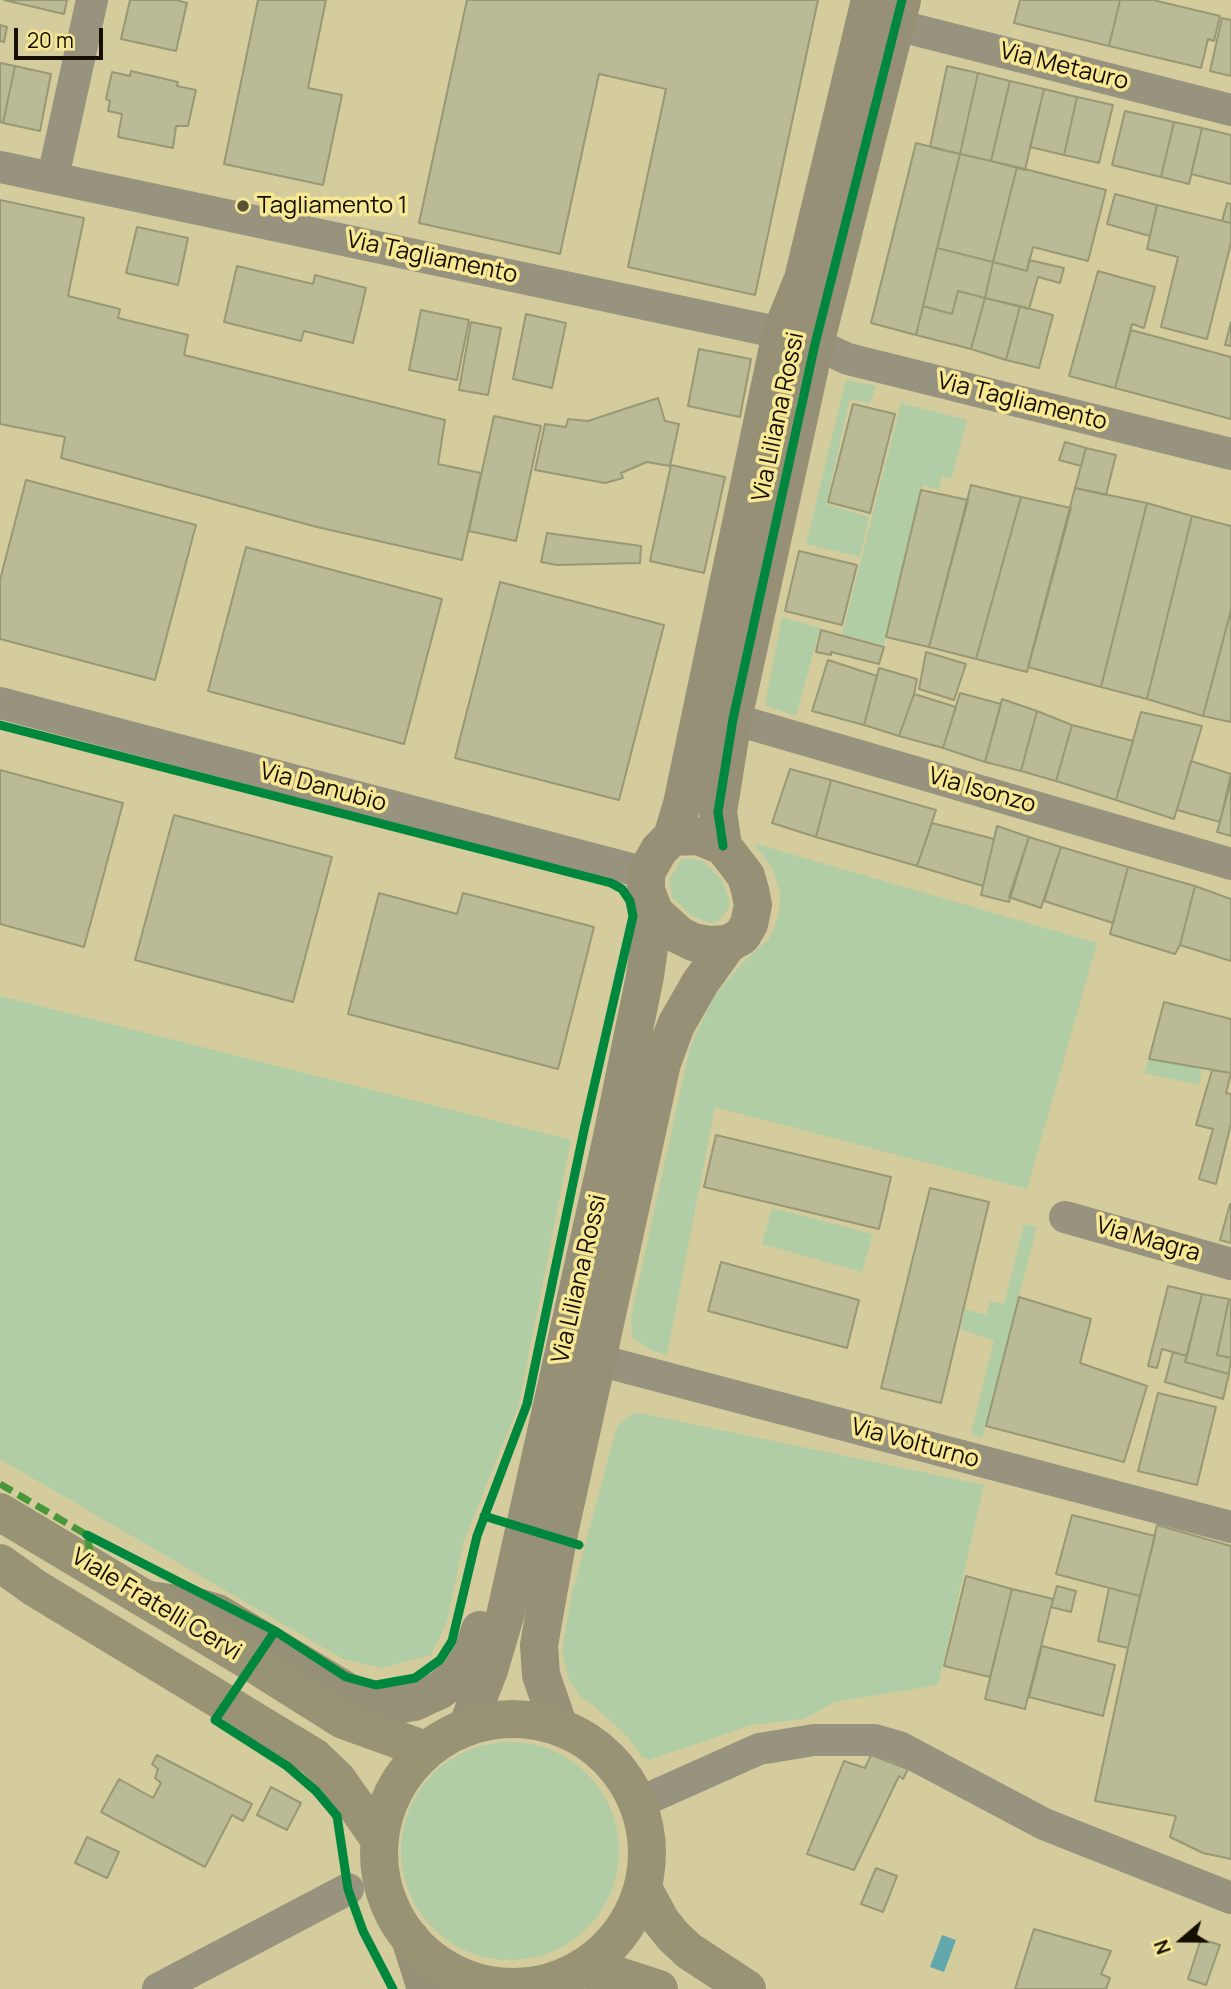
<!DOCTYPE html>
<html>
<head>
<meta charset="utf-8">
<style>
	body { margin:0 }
	#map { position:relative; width:1231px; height:1989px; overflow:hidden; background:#d4cc9d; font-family:Manrope,sans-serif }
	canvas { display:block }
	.north { position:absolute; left:1147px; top:1905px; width:70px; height:70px; -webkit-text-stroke:5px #f8e893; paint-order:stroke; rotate:250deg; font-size:19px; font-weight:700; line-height:28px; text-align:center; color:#140f00 }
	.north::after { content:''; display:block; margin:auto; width:24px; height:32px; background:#140f00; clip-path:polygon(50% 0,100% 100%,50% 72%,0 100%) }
	.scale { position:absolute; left:14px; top:28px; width:89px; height:32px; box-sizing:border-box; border:4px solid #140f00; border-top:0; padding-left:9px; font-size:21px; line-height:24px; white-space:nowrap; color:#140f00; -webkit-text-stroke:5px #f8e893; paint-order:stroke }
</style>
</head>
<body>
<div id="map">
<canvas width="1231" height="1989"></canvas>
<div class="north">N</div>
<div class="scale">20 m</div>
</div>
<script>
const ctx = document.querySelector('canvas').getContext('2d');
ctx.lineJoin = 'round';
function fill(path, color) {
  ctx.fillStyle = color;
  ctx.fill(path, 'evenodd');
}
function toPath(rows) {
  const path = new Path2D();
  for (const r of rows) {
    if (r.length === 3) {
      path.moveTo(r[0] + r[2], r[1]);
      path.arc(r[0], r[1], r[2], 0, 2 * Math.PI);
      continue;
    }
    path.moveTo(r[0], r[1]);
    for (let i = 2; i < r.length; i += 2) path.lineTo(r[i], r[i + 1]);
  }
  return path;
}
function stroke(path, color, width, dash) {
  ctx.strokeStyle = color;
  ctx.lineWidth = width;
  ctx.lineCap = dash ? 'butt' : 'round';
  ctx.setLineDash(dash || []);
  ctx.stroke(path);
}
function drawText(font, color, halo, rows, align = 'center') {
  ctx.font = font + ' Manrope,sans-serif';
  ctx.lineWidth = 7;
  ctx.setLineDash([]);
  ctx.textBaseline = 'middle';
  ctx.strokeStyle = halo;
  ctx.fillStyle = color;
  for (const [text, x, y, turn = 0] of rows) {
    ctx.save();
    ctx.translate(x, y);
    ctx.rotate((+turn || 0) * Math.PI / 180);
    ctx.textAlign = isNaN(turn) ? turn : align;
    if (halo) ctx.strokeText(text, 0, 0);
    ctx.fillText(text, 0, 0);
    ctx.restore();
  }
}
fill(toPath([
	[846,380,876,386,870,403,850,399,826,504,869,517,860,557,806,544],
	[901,403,967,420,951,480,942,476,939,490,923,485,884,645,842,635],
	[782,617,820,628,796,716,765,705],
	[753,843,1097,943,1027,1189,715,1107,667,1355,651,1350,632,1338,631,1317,690,1047,714,997,743,962,769,939,779,916,780,893,772,867],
	[682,859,696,859,703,861,722,880,730,903,727,911,718,922,709,923,692,916,672,897,669,879],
	[0,996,571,1140,519,1404,464,1541,447,1621,431,1655,382,1668,343,1659,0,1459],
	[1149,1059,1202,1068,1199,1085,1144,1073],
	[772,1208,873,1234,862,1272,762,1244],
	[1024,1224,1037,1227,982,1438,971,1434,994,1341,961,1329,965,1309,986,1315,990,1301,1004,1304],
	[635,1412,984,1485,938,1685,835,1702,804,1719,751,1725,649,1760,641,1756,628,1737,593,1705,582,1698,569,1681,562,1652,571,1597,617,1426],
	[510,1851,109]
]), '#b1cda6');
fill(toPath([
	[942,1935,956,1940,944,1972,930,1967]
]), '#61a7ac');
const building = toPath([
	[4,0,67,0,64,14,4,0],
	[130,0,176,0,187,3,176,51,121,39,130,0],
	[258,0,326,0,308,88,342,95,323,185,224,164,258,0],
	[467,0,818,0,755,295,628,267,666,89,599,74,560,254,419,223,467,0],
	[1020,0,1120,0,1109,46,1014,23,1020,0],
	[1120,0,1153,0,1220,16,1214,41,1208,39,1201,68,1109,46,1120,0],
	[1222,18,1231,20,1231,76,1210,71,1222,18],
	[0,25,7,27,4,42,0,41,0,25],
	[0,63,15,66,3,123,0,122,0,63],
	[15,66,51,74,40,131,3,123,15,66],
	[947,66,978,73,960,154,930,147,947,66],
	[131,71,178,82,177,86,196,90,188,126,176,126,173,148,118,137,122,114,108,111,110,101,106,99,112,72,130,76,131,71],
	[978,73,1010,81,991,161,960,154,978,73],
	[1010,81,1044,89,1025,170,991,161,1010,81],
	[1044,89,1077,97,1064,155,1030,147,1044,89],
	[1077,97,1113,105,1099,163,1064,155,1077,97],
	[1125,111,1174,122,1161,177,1112,165,1125,111],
	[1174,122,1202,128,1189,184,1161,177,1174,122],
	[1202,128,1231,135,1231,184,1191,174,1202,128],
	[916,143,960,154,916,335,871,323,916,143],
	[960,154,1017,167,993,262,937,248,960,154],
	[1017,167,1106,190,1088,261,1033,247,1027,271,993,262,1017,167],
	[1115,194,1157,205,1150,236,1107,224,1115,194],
	[0,200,84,218,68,296,120,309,118,318,188,335,184,355,445,420,438,464,481,473,462,560,317,527,61,458,65,437,0,424,0,200],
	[1227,203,1231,204,1231,223,1222,221,1227,203],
	[1157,205,1231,223,1231,243,1207,339,1161,327,1178,257,1147,249,1157,205],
	[137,227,188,238,178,285,126,273,137,227],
	[937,248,993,262,985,298,958,291,952,314,923,306,937,248],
	[1029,260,1064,268,1060,283,1038,277,1029,309,985,298,993,262,1027,271,1029,260],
	[237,266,313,284,315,275,366,288,353,343,304,331,301,341,224,322,237,266],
	[1098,271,1155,287,1144,328,1132,324,1115,388,1069,376,1098,271],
	[958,291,985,298,971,349,916,335,923,306,952,314,958,291],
	[985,298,1020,306,1006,360,971,349,985,298],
	[1020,306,1053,315,1039,368,1006,360,1020,306],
	[421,310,469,320,457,380,409,370,421,310],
	[526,314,566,323,552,388,513,379,526,314],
	[471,322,501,328,488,395,459,390,471,322],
	[1231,322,1231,346,1225,345,1231,322],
	[1131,330,1231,357,1231,419,1115,388,1131,330],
	[699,349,751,359,740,417,688,406,699,349],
	[658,398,665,421,679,424,670,466,647,462,621,473,623,478,605,483,535,470,545,424,566,427,568,419,588,421,658,398],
	[853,404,895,414,870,513,828,502,853,404],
	[494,416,541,426,516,541,469,531,494,416],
	[1065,442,1086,448,1081,466,1059,460,1065,442],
	[1086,448,1116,455,1106,495,1075,488,1086,448],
	[671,465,725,477,704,573,650,561,671,465],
	[26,480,196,525,155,680,0,639,0,580,26,480],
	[971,485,1021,497,976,659,929,647,971,485],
	[1075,488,1147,503,1101,687,1028,667,1075,488],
	[921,490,968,500,929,647,886,637,921,490],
	[1021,497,1071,508,1027,672,976,659,1021,497],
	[1147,503,1192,516,1147,699,1101,687,1147,503],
	[1192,516,1231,526,1231,610,1203,716,1147,699,1192,516],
	[547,533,641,546,640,563,557,565,541,562,547,533],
	[246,547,442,599,404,744,208,691,246,547],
	[799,551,857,565,842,625,785,611,799,551],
	[500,582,664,625,619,800,455,758,500,582],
	[1231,610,1231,722,1203,716,1231,610],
	[821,630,884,647,879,664,831,652,831,655,816,652,821,630],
	[926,652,966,664,954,700,919,689,926,652],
	[828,660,877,676,864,725,812,711,828,660],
	[879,668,917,679,914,694,899,736,864,725,879,668],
	[960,693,1001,704,985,762,943,748,960,693],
	[914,694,956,707,943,748,899,736,914,694],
	[1002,699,1037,711,1021,771,985,762,1002,699],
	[1037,711,1072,725,1056,781,1021,771,1037,711],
	[1141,712,1202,726,1174,819,1116,800,1141,712],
	[1072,725,1133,741,1116,800,1056,781,1072,725],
	[1191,761,1231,774,1220,822,1177,810,1191,761],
	[790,769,831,780,816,837,772,823,790,769],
	[0,770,123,803,84,947,0,924,0,770],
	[831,780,936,810,917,866,816,837,831,780],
	[1231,781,1231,836,1217,832,1231,781],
	[174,815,332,857,293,1002,135,960,174,815],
	[932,823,994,839,983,886,917,866,932,823],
	[997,826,1029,837,1009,902,981,895,997,826],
	[1029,837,1061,847,1041,908,1009,897,1029,837],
	[1061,847,1128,867,1113,923,1044,901,1061,847],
	[1128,867,1195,886,1180,945,1175,954,1110,934,1128,867],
	[1195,886,1231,899,1231,961,1180,945,1195,886],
	[379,893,457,914,463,893,594,927,558,1069,348,1014,379,893],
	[1164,1002,1231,1019,1231,1073,1149,1059,1164,1002],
	[1212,1070,1231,1073,1226,1093,1231,1094,1231,1124,1216,1184,1199,1179,1213,1129,1196,1125,1212,1070],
	[716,1135,891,1177,879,1229,704,1187,716,1135],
	[930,1188,989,1202,941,1403,881,1388,930,1188],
	[1230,1204,1231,1204,1231,1243,1220,1240,1230,1204],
	[721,1262,859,1300,847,1348,708,1311,721,1262],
	[1168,1286,1202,1294,1187,1356,1162,1349,1157,1368,1148,1366,1168,1286],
	[1202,1294,1229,1299,1217,1355,1231,1358,1229,1374,1185,1362,1202,1294],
	[1019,1297,1091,1319,1080,1363,1147,1386,1124,1462,986,1426,1019,1297],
	[1229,1299,1231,1300,1231,1358,1217,1355,1229,1299],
	[1173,1352,1187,1356,1185,1362,1229,1374,1223,1399,1165,1382,1173,1352],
	[1158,1393,1216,1407,1197,1485,1138,1471,1158,1393],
	[1072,1515,1155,1536,1140,1596,1056,1574,1072,1515],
	[1157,1525,1231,1546,1231,1859,1203,1853,1170,1837,1176,1816,1095,1801,1128,1648,1157,1525],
	[966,1576,1012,1589,990,1677,944,1666,966,1576],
	[1057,1586,1076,1591,1071,1612,1051,1607,1057,1586],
	[1109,1588,1140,1596,1128,1648,1098,1641,1109,1588],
	[1012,1589,1053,1599,1025,1709,985,1699,1012,1589],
	[1042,1646,1115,1665,1103,1716,1029,1697,1042,1646],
	[157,1755,252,1804,243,1821,232,1815,205,1867,101,1812,119,1779,153,1798,161,1783,155,1778,158,1769,152,1764,157,1755],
	[871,1755,908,1769,903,1779,899,1776,854,1870,807,1854,844,1761,865,1768,871,1755],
	[271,1787,301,1803,287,1830,257,1815,271,1787],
	[87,1837,119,1852,107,1878,75,1863,87,1837],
	[876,1868,897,1876,883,1912,861,1904,876,1868],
	[1034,1929,1111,1951,1101,1974,1110,1978,1106,1989,1015,1989,1034,1929],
	[1201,1939,1220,1945,1206,1985,1188,1979,1201,1939]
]);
fill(building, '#bbba96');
stroke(building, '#999874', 2);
stroke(toPath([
	[896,25,1231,110],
	[0,167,781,333],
	[53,177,92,0],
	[815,344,848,359,1231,454],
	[0,703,646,873],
	[733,719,1231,864],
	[1065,1217,1231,1264],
	[598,1360,1231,1527],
	[638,1803,759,1749,814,1740,875,1740,899,1747,1044,1824,1231,1898],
	[158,1989,348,1889]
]), '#97937e', 32);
stroke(toPath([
	[698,836,723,846,746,876,750,890,753,905,749,924,742,936,728,944,708,945,693,942,679,935,654,912,646,890,646,873,659,850,672,837,698,836],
	[672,837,682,804,781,333,803,279,870,0],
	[723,846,718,812,733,719,815,344,902,0],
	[149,1600,194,1606,217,1613,348,1692,389,1706,414,1702,440,1690,459,1675,473,1652,480,1630],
	[467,1727,489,1670,505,1616,612,1137,645,976,654,912],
	[559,1727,541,1675,539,1645,558,1538,662,1063,676,1025,700,983,728,944],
	[410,1938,426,1989],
	[511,1989,513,1988]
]), '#959076', 38);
stroke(toPath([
	[0,1512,254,1664,343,1720,426,1750],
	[0,1563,35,1588,314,1757,337,1779,380,1840],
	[513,1853,134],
	[643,1888,661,1921,673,1936,689,1951,747,1989],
	[583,1969,619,1976,659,1989]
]), '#989375', 38);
stroke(toPath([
	[0,1484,87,1535,93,1567]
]), '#4a9739', 7, [14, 7]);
stroke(toPath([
	[0,725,611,883,622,889,630,901,633,916,584,1130,527,1404,477,1536,452,1641,440,1660,415,1678,376,1685,346,1677,275,1631,87,1535],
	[723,846,718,812,733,719,815,344,902,0],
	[484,1516,579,1545],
	[275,1631,215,1720,287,1766,316,1791,337,1816,348,1889,363,1931,393,1989]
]), '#00873e', 9);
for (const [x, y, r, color] of [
	[243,206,7,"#575137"]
]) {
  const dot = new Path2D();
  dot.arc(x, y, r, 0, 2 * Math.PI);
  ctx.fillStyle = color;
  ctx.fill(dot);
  stroke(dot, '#f8e893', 2.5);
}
drawText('24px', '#140f00', '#f8e893', [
	["Via Metauro",1064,67,14],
	["Via Tagliamento",432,258,12],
	["Via Tagliamento",1022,402,14],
	["Via Liliana Rossi",779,417,-78],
	["Via Danubio",323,788,15],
	["Via Isonzo",982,791,16],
	["Via Magra",1148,1240,16],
	["Via Liliana Rossi",580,1279,-77],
	["Via Volturno",915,1444,15],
	["Viale Fratelli Cervi",156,1605,31]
]);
drawText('24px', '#140f00', '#f8e893', [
	["Tagliamento 1",257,206]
], 'left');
</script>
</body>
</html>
